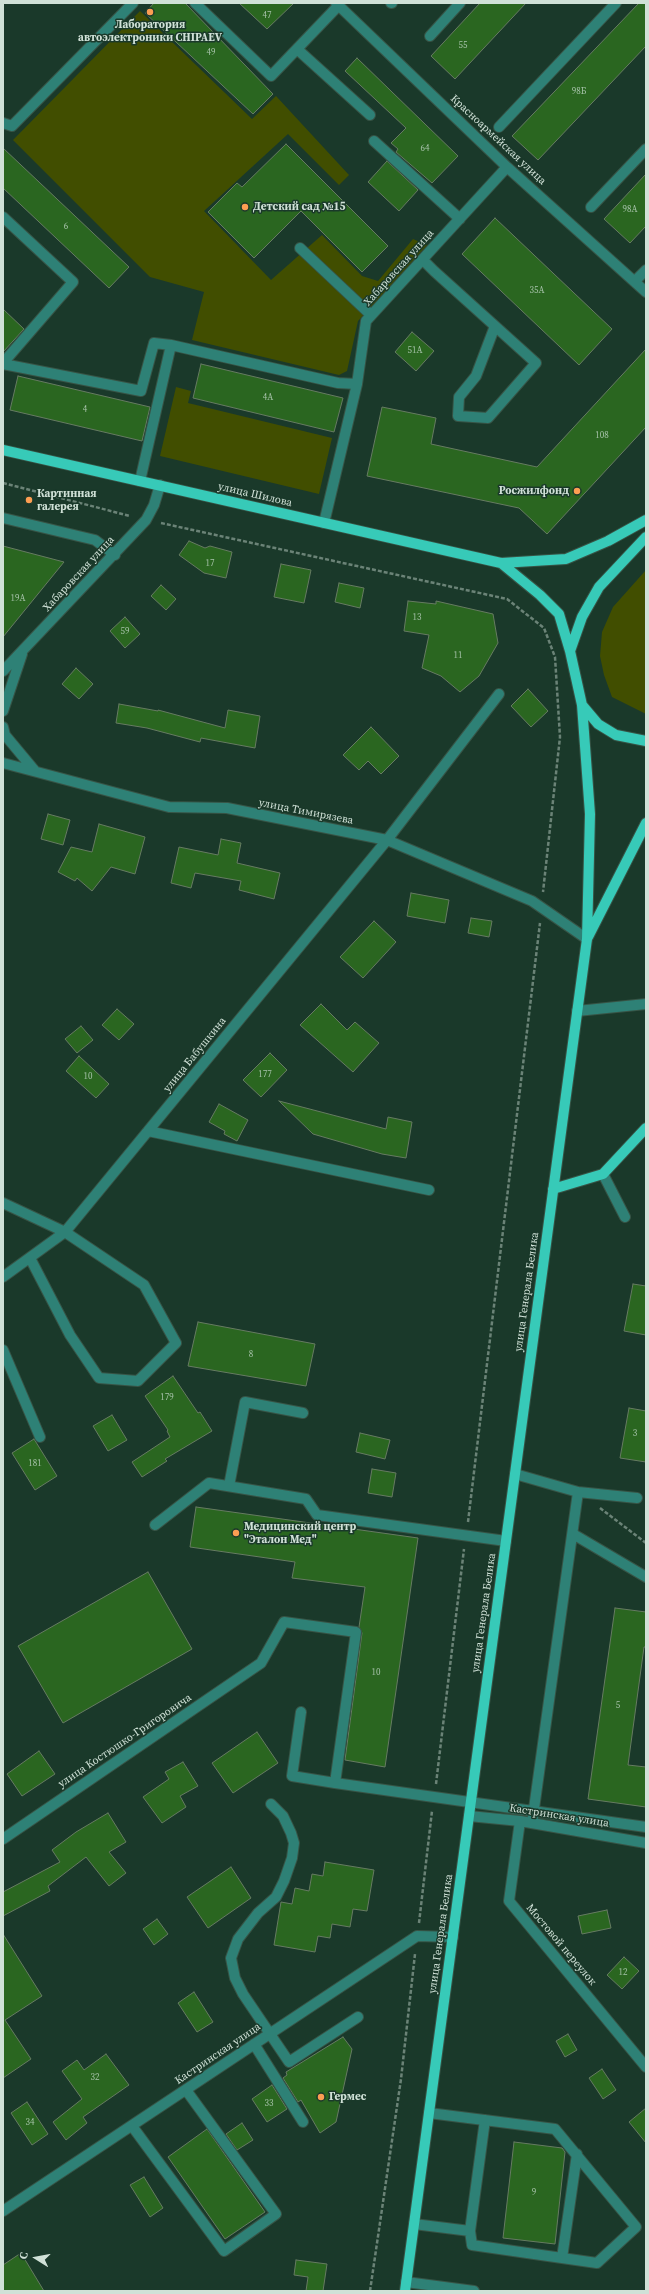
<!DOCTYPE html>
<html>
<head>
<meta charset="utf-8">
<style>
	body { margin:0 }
	#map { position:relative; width:649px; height:2294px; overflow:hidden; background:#1a392a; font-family:"Source Serif 4",serif }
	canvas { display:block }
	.frame { position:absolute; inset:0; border:4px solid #d0e1d7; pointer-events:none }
	.north { position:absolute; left:16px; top:2238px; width:40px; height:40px; -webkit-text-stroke:3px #1a392a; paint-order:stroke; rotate:281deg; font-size:11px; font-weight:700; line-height:16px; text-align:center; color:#d0e1d7 }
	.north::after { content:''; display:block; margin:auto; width:14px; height:18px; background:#d0e1d7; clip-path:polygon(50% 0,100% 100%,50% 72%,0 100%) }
</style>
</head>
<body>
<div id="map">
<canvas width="649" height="2294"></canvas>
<div class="frame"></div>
<div class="north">С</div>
</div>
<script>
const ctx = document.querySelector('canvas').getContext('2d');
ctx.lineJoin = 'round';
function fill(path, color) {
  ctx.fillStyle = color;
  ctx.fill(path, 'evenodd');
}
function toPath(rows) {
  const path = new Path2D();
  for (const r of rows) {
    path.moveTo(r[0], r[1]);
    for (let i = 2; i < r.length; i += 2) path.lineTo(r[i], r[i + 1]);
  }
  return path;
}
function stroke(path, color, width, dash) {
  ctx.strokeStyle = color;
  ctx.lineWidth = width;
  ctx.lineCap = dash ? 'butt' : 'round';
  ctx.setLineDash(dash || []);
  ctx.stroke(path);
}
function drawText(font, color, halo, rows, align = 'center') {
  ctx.font = font + ' "Source Serif 4",serif';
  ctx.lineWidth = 3;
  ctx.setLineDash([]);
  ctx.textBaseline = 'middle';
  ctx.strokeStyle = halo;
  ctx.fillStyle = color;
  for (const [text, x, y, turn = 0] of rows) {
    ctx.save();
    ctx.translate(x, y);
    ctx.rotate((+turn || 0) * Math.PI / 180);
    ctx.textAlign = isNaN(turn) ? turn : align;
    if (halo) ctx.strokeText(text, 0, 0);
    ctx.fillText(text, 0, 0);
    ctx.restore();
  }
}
fill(toPath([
	[140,11,252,119,276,96,349,175,339,185,288,134,204,211,271,280,322,235,362,276,378,281,413,239,427,245,358,321,347,371,339,375,192,340,204,292,150,277,13,140],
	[176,387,191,391,188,403,332,438,319,494,160,456],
	[646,570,646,714,612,697,604,675,600,656,602,632,613,607]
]), '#414e00');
const building = toPath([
	[154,3,185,3,273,94,253,114,145,13,154,3],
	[239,3,294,3,267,29,239,3],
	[480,3,526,3,455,79,431,56,480,3],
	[639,3,646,3,646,46,538,160,512,136,639,3],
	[357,58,458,156,432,183,396,152,398,149,391,143,406,128,345,71,357,58],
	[286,144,388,246,362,272,301,211,254,258,208,212,237,183,242,187,286,144],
	[3,148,129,267,109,288,3,188,3,148],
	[387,161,418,190,399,211,368,182,387,161],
	[646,174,646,226,630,243,604,219,646,174],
	[495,218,612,329,579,365,462,254,495,218],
	[3,309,24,329,3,352,3,309],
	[412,332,434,351,416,371,395,352,412,332],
	[646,349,646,427,547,534,519,508,367,476,382,407,436,418,431,444,537,467,646,349],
	[201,364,343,398,334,432,193,398,201,364],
	[18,376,150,407,142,441,10,410,18,376],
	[189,541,205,548,210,546,232,552,226,578,204,573,179,555,189,541],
	[3,546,64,562,3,637,3,546],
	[281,564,311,570,304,603,274,597,281,564],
	[339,583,364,588,360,608,335,602,339,583],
	[161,585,176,599,166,610,151,596,161,585],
	[408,601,436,604,436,601,493,614,498,643,479,676,460,692,441,676,422,668,429,635,404,631,408,601],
	[125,617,140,634,125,648,110,631,125,617],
	[76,668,93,684,79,699,62,684,76,668],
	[528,689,548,711,531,727,511,706,528,689],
	[119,704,158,711,158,710,225,728,228,710,260,716,255,748,201,738,200,742,147,728,116,723,119,704],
	[371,727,399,756,381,774,368,761,359,770,343,755,371,727],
	[48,814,70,820,63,845,41,839,48,814],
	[99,824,145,837,135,874,111,867,92,891,77,878,75,881,58,872,71,847,92,852,99,824],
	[221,839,241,843,237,863,280,873,274,899,239,890,241,881,195,873,191,888,171,883,179,847,218,855,221,839],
	[411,893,449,900,445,923,407,916,411,893],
	[471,918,492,921,489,937,468,933,471,918],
	[374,921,396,942,363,978,340,957,374,921],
	[321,1004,347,1030,355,1022,379,1043,353,1072,300,1025,321,1004],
	[117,1009,134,1024,119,1040,102,1025,117,1009],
	[81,1026,93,1040,77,1053,65,1039,81,1026],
	[270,1053,287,1070,261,1097,243,1080,270,1053],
	[79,1056,109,1084,96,1098,66,1071,79,1056],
	[279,1101,386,1129,388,1117,412,1122,406,1158,382,1154,313,1134,279,1101],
	[219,1104,248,1120,237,1141,224,1134,225,1131,209,1122,219,1104],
	[633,1284,646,1286,646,1335,624,1331,633,1284],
	[198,1322,315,1344,306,1386,188,1366,198,1322],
	[173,1376,198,1413,200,1412,212,1431,165,1459,167,1461,142,1477,132,1462,170,1437,167,1431,168,1430,145,1396,173,1376],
	[629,1408,646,1411,646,1462,620,1458,629,1408],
	[112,1415,127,1440,108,1451,93,1426,112,1415],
	[360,1433,390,1440,385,1459,356,1452,360,1433],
	[34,1439,57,1476,35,1490,12,1453,34,1439],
	[372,1469,396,1473,392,1497,368,1493,372,1469],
	[196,1507,418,1538,385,1767,345,1760,362,1633,359,1627,365,1587,292,1578,295,1562,190,1547,196,1507],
	[148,1572,192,1649,63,1723,18,1646,148,1572],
	[615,1608,646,1612,646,1647,644,1647,628,1765,646,1767,646,1807,588,1799,615,1608],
	[257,1732,278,1763,233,1793,212,1763,257,1732],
	[39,1751,55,1774,22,1796,7,1774,39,1751],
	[183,1762,198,1786,180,1796,186,1807,162,1823,143,1797,169,1779,165,1772,183,1762],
	[108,1813,126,1842,109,1852,126,1873,109,1886,86,1857,48,1886,50,1891,3,1916,3,1892,60,1862,52,1850,76,1832,108,1813],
	[325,1862,374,1870,367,1911,353,1909,350,1927,332,1924,330,1938,318,1936,315,1952,274,1945,281,1902,292,1904,295,1888,309,1891,312,1874,323,1876,325,1862],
	[231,1867,251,1898,208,1928,187,1897,231,1867],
	[607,1910,611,1928,582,1934,578,1916,607,1910],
	[157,1919,168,1934,154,1945,143,1929,157,1919],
	[3,1934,42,1996,5,2020,31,2059,3,2078,3,1934],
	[624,1957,639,1971,622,1989,607,1975,624,1957],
	[194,1992,213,2022,197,2032,178,2003,194,1992],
	[568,2034,577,2050,565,2057,556,2041,568,2034],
	[343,2037,352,2049,336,2122,320,2133,301,2100,298,2102,283,2078,287,2075,286,2072,343,2037],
	[106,2054,129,2085,83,2117,87,2123,66,2140,53,2122,82,2099,62,2071,77,2060,84,2070,106,2054],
	[602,2069,616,2090,603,2099,589,2078,602,2069],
	[272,2085,287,2109,267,2122,252,2099,272,2085],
	[27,2102,48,2134,32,2145,11,2113,27,2102],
	[646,2108,646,2143,629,2122,646,2108],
	[242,2123,253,2140,237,2150,226,2134,242,2123],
	[207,2129,265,2212,225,2239,168,2157,207,2129],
	[514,2142,562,2148,565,2152,555,2244,503,2238,514,2142],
	[144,2177,163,2208,150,2217,130,2185,144,2177],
	[21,2253,44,2291,3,2291,3,2265,21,2253],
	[296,2260,327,2264,323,2291,306,2291,308,2277,294,2275,296,2260]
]);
fill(building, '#2a6620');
stroke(building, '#667b62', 1);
const minor = toPath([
	[195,3,271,76,339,5],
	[336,3,507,167,646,292],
	[391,3,392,3],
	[430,36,460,3],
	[297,49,370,115],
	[3,123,12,126,133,3],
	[499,127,616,3],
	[374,141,460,219],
	[591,207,646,149],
	[3,217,73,282,3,363],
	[300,248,371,315],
	[423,260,434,271,495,326,536,363,488,418,458,416,459,397,476,376,495,326],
	[635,281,646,270],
	[3,364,141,391,154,343,171,345],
	[140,481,171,345,338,383,357,384],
	[3,518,95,540,115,555],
	[324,523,357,384,366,321,507,167],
	[3,671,146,520,154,505,160,485],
	[3,711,22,654],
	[3,727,5,735,35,771],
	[3,763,169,807,227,808,387,840,532,901,587,939],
	[577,1011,646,1004],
	[148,1131,429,1190],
	[603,1174,625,1217],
	[3,1203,65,1232,387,840,499,694],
	[3,1277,65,1232,144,1285,176,1343,138,1381,99,1378,70,1335,30,1258],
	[3,1350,40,1437],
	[515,1474,578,1492,637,1498],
	[229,1486,245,1402,303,1413],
	[155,1525,209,1483,306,1499,317,1515,506,1541],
	[573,1534,646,1577],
	[301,1712,292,1776,335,1783],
	[271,1804,283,1816,291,1833,294,1843,292,1858,284,1881,276,1897,258,1913,238,1939,231,1958,235,1978,243,1994,289,2062,358,2017],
	[469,1816,520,1821,646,1843],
	[520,1821,509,1901,646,2067],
	[532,1823,578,1492],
	[3,1839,261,1663,284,1622,356,1632,335,1783,646,1827],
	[254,2044,303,2122],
	[429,2113,555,2129,636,2227,597,2263,562,2258],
	[485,2120,470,2231,472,2245,562,2258,577,2154],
	[132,2126,224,2251,276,2214,186,2090],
	[3,2211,417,1936,453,1937],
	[414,2224,470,2231],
	[406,2282,474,2291]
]);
const major = toPath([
	[3,450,501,563,566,559,608,541,646,520],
	[570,651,582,617,599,587,646,537],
	[582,705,598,724,616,735,646,741],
	[588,937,646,823],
	[553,1189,603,1174,646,1128],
	[405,2291,587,939,590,814,582,705,570,651,559,614,540,595,501,563]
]);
stroke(minor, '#375446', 12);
stroke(major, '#375446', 12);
stroke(toPath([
	[3,483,130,516],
	[161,523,507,599,544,628,555,657,560,737,543,892],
	[600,1508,646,1543],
	[468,1522,540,923],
	[436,1784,464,1549],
	[419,1923,432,1811],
	[370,2291,401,2079,415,1954]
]), '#6b8377', 2.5, [4, 2]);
stroke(minor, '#2e8176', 10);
stroke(major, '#37cab8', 10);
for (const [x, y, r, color] of [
	[150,12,4,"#fc9e52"],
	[245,207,4,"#fc9e52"],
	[577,491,4,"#fc9e52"],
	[29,500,4,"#fc9e52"],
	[236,1533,4,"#fc9e52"],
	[321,2097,4,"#fc9e52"]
]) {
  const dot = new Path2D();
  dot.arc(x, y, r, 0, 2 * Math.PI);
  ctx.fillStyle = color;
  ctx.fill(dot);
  stroke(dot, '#1a392a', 1.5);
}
drawText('9px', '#a6c2a9', null, [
	["47",267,16],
	["55",463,46],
	["49",211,53],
	["98Б",579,92],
	["64",425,149],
	["98А",630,210],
	["6",66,227],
	["35А",537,291],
	["51А",415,351],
	["4А",268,398],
	["4",85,410],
	["108",602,436],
	["17",210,564],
	["19А",18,599],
	["13",417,618],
	["59",125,632],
	["11",458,656],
	["177",265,1075],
	["10",88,1077],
	["8",251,1355],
	["179",167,1398],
	["3",635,1434],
	["181",35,1464],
	["10",376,1673],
	["5",618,1706],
	["12",623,1973],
	["32",95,2078],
	["33",269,2104],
	["34",30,2123],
	["9",534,2193]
]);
drawText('bold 11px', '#d0e1d7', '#1a392a', [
	["Лаборатория",150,25,"center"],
	["автоэлектроники CHIPAEV",150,38,"center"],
	["Детский сад №15",253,207],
	["Росжилфонд",569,491,"right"],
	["Картинная",37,494],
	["галерея",37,507],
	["Медицинский центр",244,1527],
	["\"Эталон Мед\"",244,1540],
	["Гермес",329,2097]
], 'left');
drawText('11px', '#d0e1d7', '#1a392a', [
	["Красноармейская улица",498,140,43],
	["Хабаровская улица",399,268,-48],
	["улица Шилова",255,495,13],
	["Хабаровская улица",79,574,-47],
	["улица Тимирязева",306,812,11],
	["улица Бабушкина",195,1055,-51],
	["улица Генерала Белика",527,1292,-82],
	["улица Генерала Белика",484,1613,-82],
	["улица Костюшко-Григоровича",125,1741,-34],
	["Кастринская улица",559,1816,9],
	["улица Генерала Белика",441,1934,-82],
	["Мостовой переулок",561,1945,50],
	["Кастринская улица",218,2054,-34]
]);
</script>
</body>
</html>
